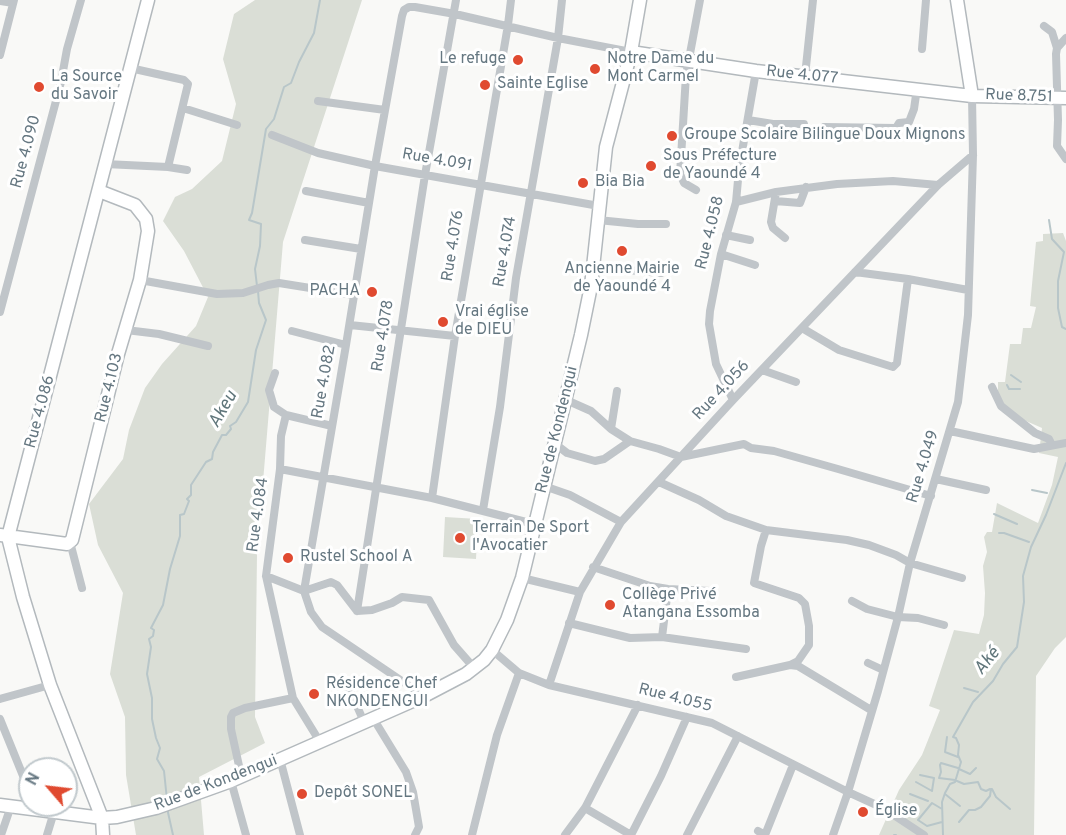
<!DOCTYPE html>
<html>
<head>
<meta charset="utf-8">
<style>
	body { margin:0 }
	#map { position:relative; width:1066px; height:835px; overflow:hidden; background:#f9f9f7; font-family:Overpass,sans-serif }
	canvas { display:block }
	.north { position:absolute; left:18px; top:757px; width:60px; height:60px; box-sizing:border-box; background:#fff; border:2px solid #c1c9cd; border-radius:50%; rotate:298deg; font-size:16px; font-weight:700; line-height:24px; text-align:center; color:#657781 }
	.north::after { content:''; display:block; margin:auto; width:21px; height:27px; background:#e04a30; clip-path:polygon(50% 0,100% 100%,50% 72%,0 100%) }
</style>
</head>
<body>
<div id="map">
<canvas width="1066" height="835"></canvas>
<div class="north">N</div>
</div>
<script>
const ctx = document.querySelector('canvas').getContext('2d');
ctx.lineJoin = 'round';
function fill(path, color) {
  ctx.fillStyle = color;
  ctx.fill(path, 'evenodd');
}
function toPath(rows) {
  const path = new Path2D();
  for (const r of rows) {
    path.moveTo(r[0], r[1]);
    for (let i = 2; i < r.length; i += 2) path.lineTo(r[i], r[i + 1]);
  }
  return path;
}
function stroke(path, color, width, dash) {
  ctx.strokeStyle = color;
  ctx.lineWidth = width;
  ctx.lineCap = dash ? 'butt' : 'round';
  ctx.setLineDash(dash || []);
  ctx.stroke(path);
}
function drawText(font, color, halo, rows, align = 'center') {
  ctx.font = font + ' Overpass,sans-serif';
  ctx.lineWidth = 6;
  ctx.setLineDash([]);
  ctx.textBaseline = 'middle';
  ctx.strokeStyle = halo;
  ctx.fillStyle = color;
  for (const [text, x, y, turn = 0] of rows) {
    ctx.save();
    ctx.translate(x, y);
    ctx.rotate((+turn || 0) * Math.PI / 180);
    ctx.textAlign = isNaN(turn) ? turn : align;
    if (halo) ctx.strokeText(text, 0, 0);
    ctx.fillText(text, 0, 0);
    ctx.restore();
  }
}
fill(toPath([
	[255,0,362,0,283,242,257,554,255,717,265,743,199,777,204,835,136,835,126,775,125,717,110,674,123,593,98,545,89,504,123,459,129,430,145,388,162,364,196,326,208,297,184,251,163,221,175,197,192,189,222,161,236,104,223,59,234,14],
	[1063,233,1066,241,1066,637,1055,648,1036,676,1034,835,879,835,899,790,922,755,940,710,929,706,954,630,979,634,984,615,985,593,983,566,987,552,984,537,987,532,992,532,997,503,1038,523,1052,485,1058,457,1039,453,1042,428,1001,410,998,405,998,382,1005,382,1010,344,1021,344,1023,328,1031,328,1036,307,1030,306,1036,242,1043,241,1043,234],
	[445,517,478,519,476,559,443,557]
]), '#daded6');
stroke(toPath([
	[1049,220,1052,239,1064,252,1058,281,1058,308,1062,327,1066,329],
	[257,286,255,269,260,246,261,224,249,220,252,213,266,129,274,119,284,87,291,83,299,62,314,33,320,0],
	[1011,375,1021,382],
	[1007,385,1009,389,1020,389],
	[1032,490,1047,493],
	[994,514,1017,524],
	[999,533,1004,533,1029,542],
	[964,688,978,692],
	[947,737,945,752,958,757],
	[959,769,970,774,976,768],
	[955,780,939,778,941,772,940,765,941,763,958,768],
	[957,781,964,784,978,782,981,789,986,791,990,789],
	[916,782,932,791,934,778,920,775],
	[992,789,996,797,1010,809],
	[910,794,928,801],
	[945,794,960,806],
	[167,800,164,771,157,759,160,748,156,738,152,719,152,698,147,674,151,647,149,639,153,636,154,630,151,628,163,605,170,569,180,536,180,515,184,514,189,501,187,499,191,495,191,485,206,462,212,459,213,452,222,435,226,435,231,429,230,426,236,422,248,402,256,350,266,320,259,303,258,291],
	[167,808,173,835],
	[942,822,927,826,918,820,932,803,942,809],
	[959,822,969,810,975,810,981,807,990,796,991,789],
	[894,835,896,835],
	[943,835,942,802,945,793,950,784,955,782,961,762,958,755,959,745,956,738,953,737,973,702,993,681,1003,664,1017,647,1024,602,1023,576,1031,547,1046,515,1066,463]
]), '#b8c6c9', 2);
const secondary = toPath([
	[957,0,972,96],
	[631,52,756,71,972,96,1066,98],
	[0,535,67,544,72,540,118,354,140,280,148,231,146,219,135,205,99,191],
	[0,805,102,818,117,817,156,808,231,781,424,696,466,674,484,660,492,650,507,620,522,578,581,335,591,286,606,147,631,52,640,0],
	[103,835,102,818,50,685,23,597,8,537,148,0]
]);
stroke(secondary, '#b3b9bd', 15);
stroke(toPath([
	[0,1,13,3],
	[1044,26,1052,32,1057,48],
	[1066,38,1057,48,1056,54,1058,120,1057,146,1066,159],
	[922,49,926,0],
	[0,55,14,0],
	[805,76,813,0],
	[318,101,385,110],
	[183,108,237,125],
	[748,120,773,124,804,124,805,131,819,133,824,127,896,128,899,123,909,122,914,109,917,88],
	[272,135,318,153,375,166,599,206],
	[105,164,168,167,188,84,184,80,130,68],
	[168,167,187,170],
	[696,190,684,183,680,174,686,75,700,0],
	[306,191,369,203],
	[776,192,771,222,773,228,785,238],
	[775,201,800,203,806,187],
	[736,202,776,192,837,184,893,181,938,185],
	[598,220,638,224,666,224],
	[726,235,750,240],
	[305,240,361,249],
	[721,254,755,265],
	[593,267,661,273],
	[855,272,908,279,968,290],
	[140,280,217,294,243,293,268,285,279,283,354,295],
	[0,312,61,82,67,49,81,0],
	[350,325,455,336],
	[802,328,839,350,893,367,897,363,908,279],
	[126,330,159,334,208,346],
	[292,331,346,345],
	[762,370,796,382],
	[275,373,269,390,274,407,286,415,332,426],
	[992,387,1001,406,1035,433,1049,439,1052,445],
	[617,391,611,429,630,441],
	[564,399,591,411,611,429],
	[733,400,716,364,709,324,710,311,721,254,736,202,739,169,756,71],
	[950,431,1034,449,1066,443],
	[554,443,567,453,595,461,604,459,630,441,659,449,681,457,744,444,751,448,774,451,838,469,931,496],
	[280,469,281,436,286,415],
	[936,479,986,490],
	[659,482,699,500,726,516,766,530,847,540,869,545,896,555,910,563,962,578],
	[544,486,570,495,621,522],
	[432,498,455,336,508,25,511,0],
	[483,510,500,407,516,278,558,38,562,0],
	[70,542,82,588],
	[593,567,650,586,668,589,710,591],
	[266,576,304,591,331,582,337,585,357,611,425,175,456,0],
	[522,578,580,592],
	[852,601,867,609,898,617,918,618,944,625],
	[357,611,372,610,392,603,402,597,429,600,454,645,475,669],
	[569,623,630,638,662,637,746,649],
	[662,637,668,589],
	[868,663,883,670],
	[790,665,798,666,871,710],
	[519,673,549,685,712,723,848,792,883,808,924,835],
	[736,677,790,665,798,661,809,645,809,626,805,604,799,598,754,583,761,546,766,530],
	[549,685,580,592,621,522,733,400,938,185,973,155],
	[349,688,364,722],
	[424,696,322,627,311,612,304,591,346,345,375,166,402,16,404,10,409,7,415,7,455,14,558,38,631,52],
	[0,699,50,685],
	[373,718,406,772,413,792,419,827,415,835],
	[0,719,30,793],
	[320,742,293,698,266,576,280,469,432,498,534,524],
	[280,759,300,835],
	[241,775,231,729,231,717,233,713,245,708,293,698],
	[231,781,246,835],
	[585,808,631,835],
	[758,831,765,835,793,765],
	[1,835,11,806],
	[47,835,54,812],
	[472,835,497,735,519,673,492,650],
	[565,835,585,808,638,705],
	[631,835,661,776,687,717],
	[687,835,738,736],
	[833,835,848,792,878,691,898,617,910,563,958,402,968,315,973,155,972,96]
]), '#c0c5c9', 8);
stroke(secondary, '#fff', 12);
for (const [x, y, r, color] of [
	[518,60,6,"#e04a30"],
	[595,69,6,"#e04a30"],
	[485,85,6,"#e04a30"],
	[39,87,6,"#e04a30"],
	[672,136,6,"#e04a30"],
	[651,166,6,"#e04a30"],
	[583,183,6,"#e04a30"],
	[622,251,6,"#e04a30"],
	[372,292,6,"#e04a30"],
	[443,322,6,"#e04a30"],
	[460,538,6,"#e04a30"],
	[288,558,6,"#e04a30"],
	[610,605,6,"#e04a30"],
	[314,694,6,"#e04a30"],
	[302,794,6,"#e04a30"],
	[863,812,6,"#e04a30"]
]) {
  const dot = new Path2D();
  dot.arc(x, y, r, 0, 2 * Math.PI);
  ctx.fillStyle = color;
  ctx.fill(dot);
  stroke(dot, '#fff', 2);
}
drawText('16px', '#657781', '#fff', [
	["Le refuge",506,60,"right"],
	["Notre Dame du",607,60],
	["Mont Carmel",607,78],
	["La Source",51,78],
	["du Savoir",51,96],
	["Sainte Eglise",497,85],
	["Groupe Scolaire Bilingue Doux Mignons",684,136],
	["Sous Préfecture",663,157],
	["de Yaoundé 4",663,175],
	["Bia Bia",595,183],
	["Ancienne Mairie",622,270,"center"],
	["de Yaoundé 4",622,288,"center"],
	["PACHA",360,292,"right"],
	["Vrai église",455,313],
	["de DIEU",455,331],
	["Terrain De Sport",472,529],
	["l'Avocatier",472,547],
	["Rustel School A",300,558],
	["Collège Privé",622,596],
	["Atangana Essomba",622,614],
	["Résidence Chef",326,685],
	["NKONDENGUI",326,703],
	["Depôt SONEL",314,794],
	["Église",875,812]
], 'left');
drawText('16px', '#657781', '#fff', [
	["Rue 4.077",802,76,6],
	["Rue 8.751",1019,97,2],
	["Rue 4.090",27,152,-75],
	["Rue 4.091",437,161,10],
	["Rue 4.058",711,233,-76],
	["Rue 4.076",454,246,-81],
	["Rue 4.074",506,252,-80],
	["Rue 4.078",384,336,-81],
	["Rue 4.082",325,382,-80],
	["Rue 4.103",110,388,-76],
	["Rue 4.056",722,391,-47],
	["Rue 4.086",41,412,-75],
	["Rue de Kondengui",558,430,-76],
	["Rue 4.049",924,467,-73],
	["Rue 4.084",259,515,-82],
	["Rue 4.055",675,699,14],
	["Rue de Kondengui",216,784,-21]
]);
drawText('italic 18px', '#60767b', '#fff', [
	["Akeu",224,410,-60],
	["Aké",988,662,-51]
]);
</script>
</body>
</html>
